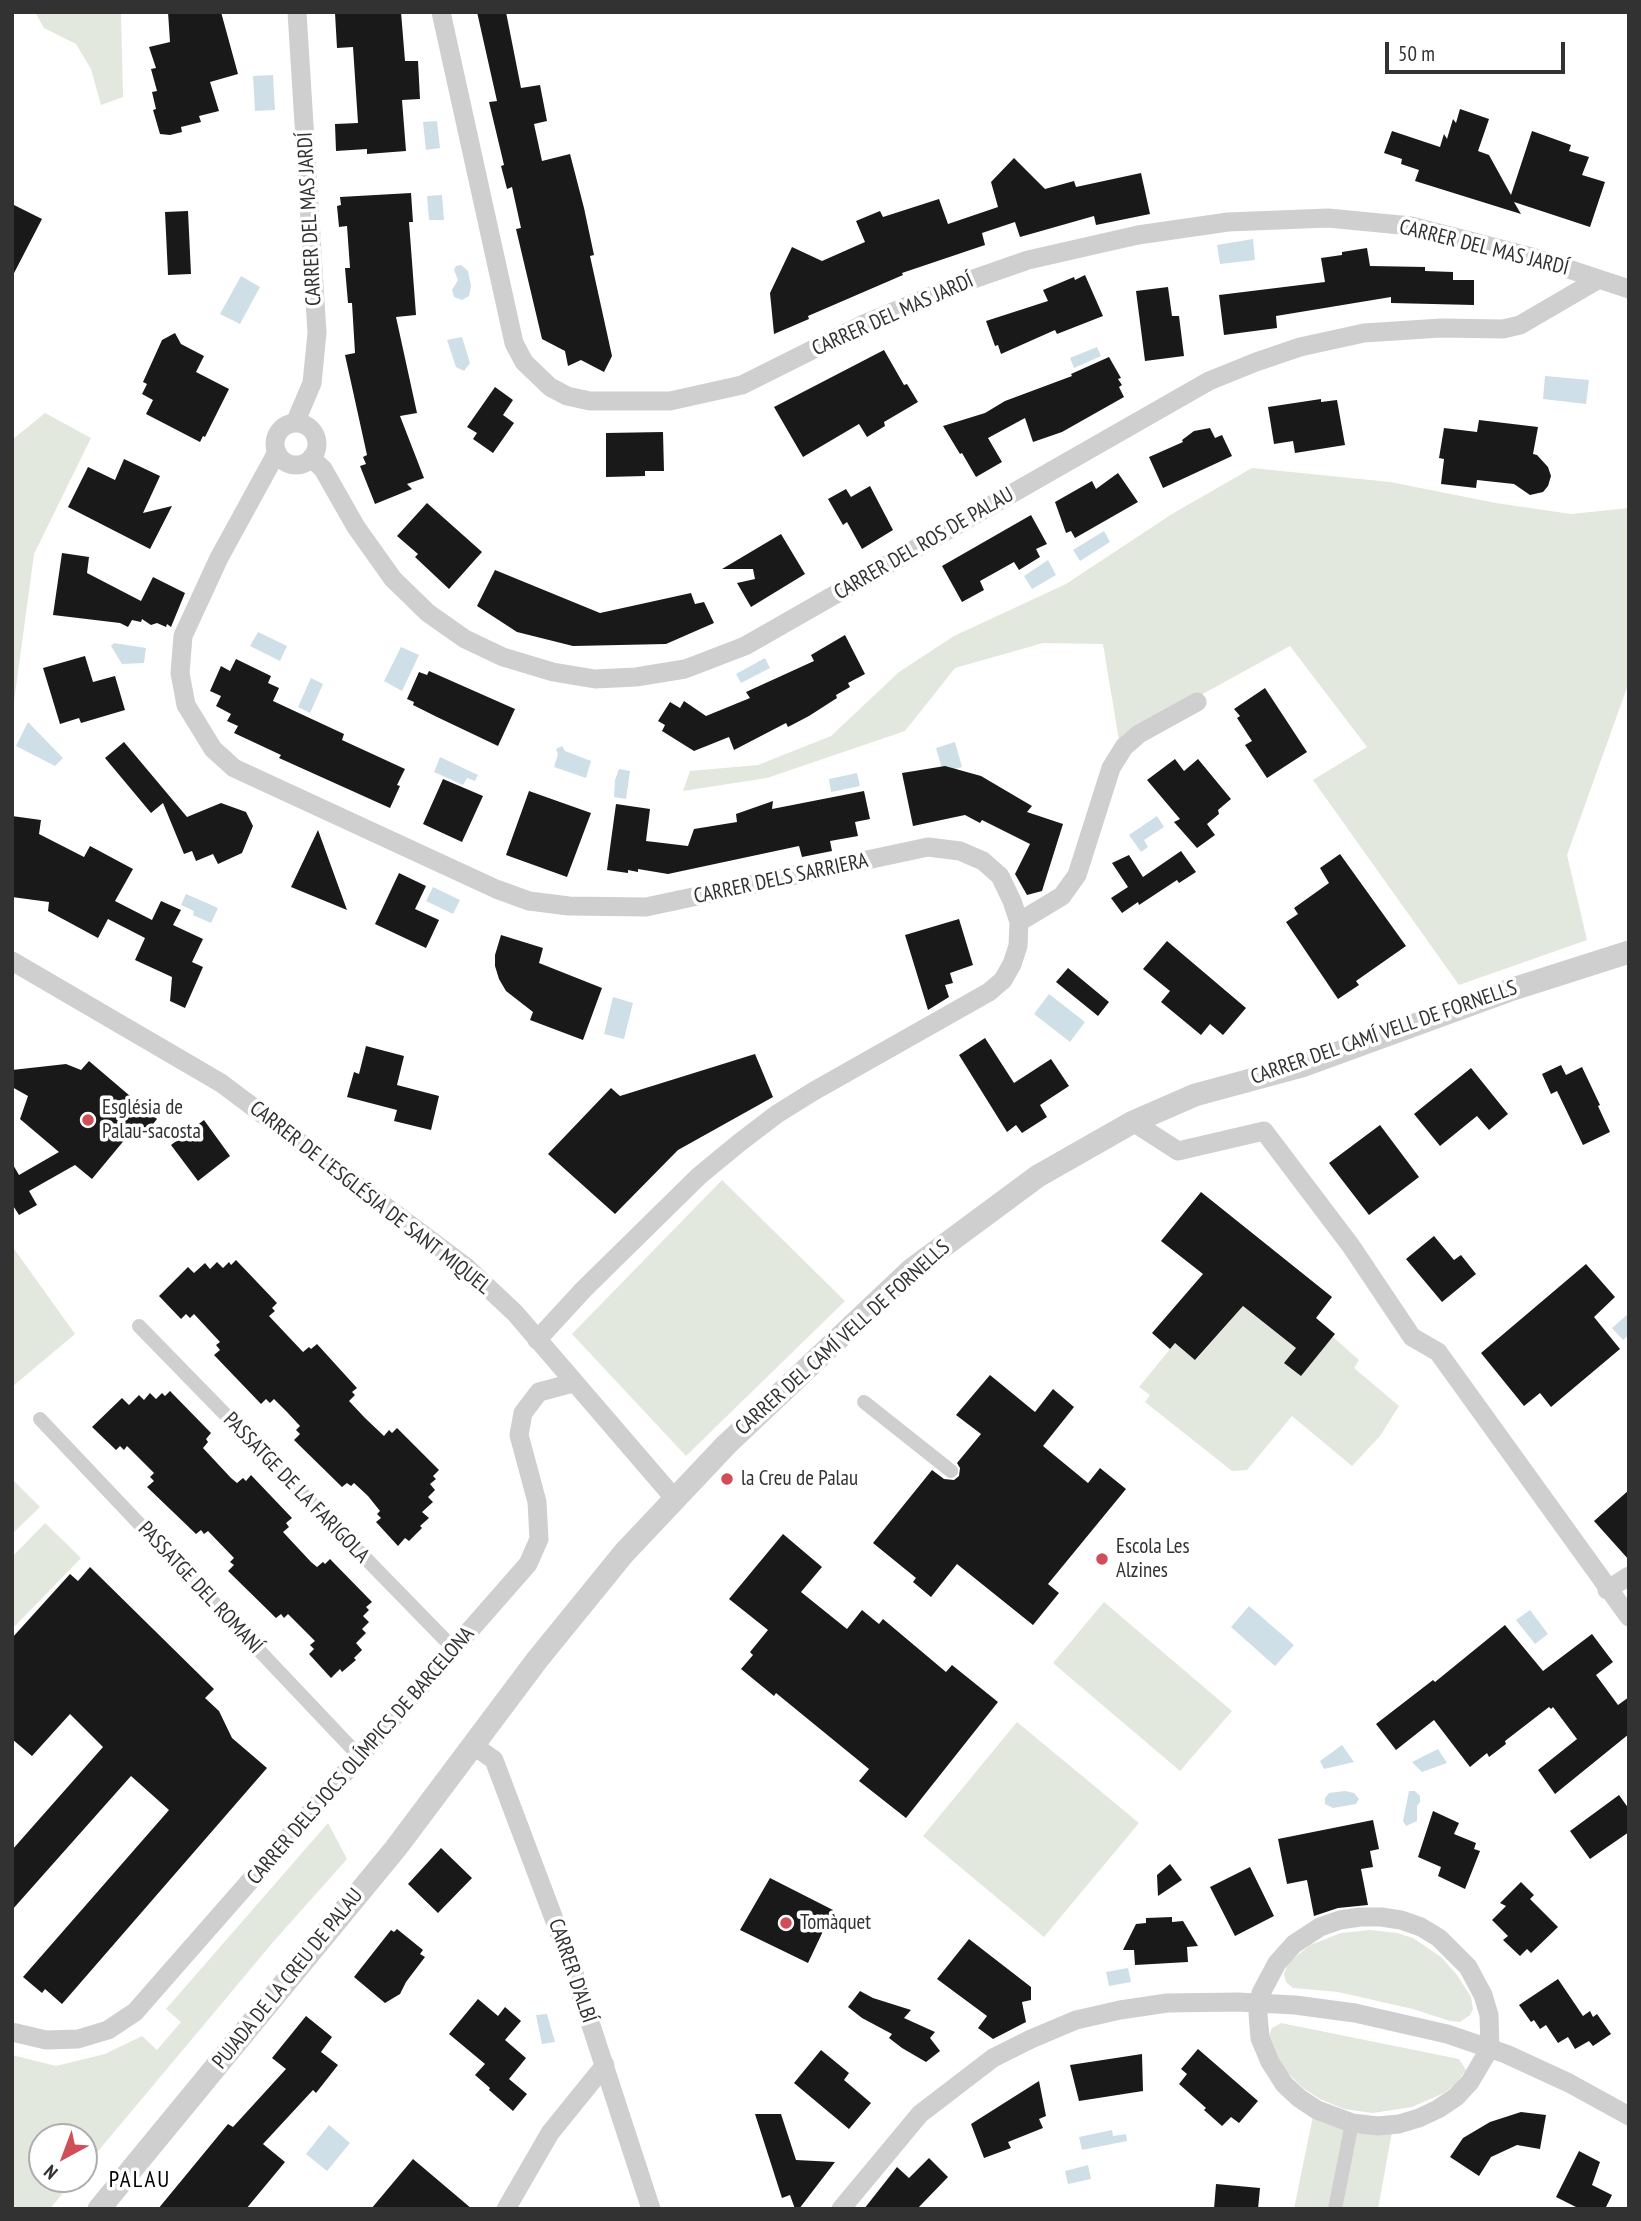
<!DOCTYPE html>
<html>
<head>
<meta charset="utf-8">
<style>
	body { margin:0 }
	#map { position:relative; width:1641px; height:2221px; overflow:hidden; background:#fff; font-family:"PT Sans Narrow",sans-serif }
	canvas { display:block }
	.frame { position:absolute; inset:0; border:14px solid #323232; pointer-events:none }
	.north { position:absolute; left:28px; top:2123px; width:70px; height:70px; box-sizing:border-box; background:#fff; border:2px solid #adadad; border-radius:50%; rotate:221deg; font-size:19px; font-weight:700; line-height:28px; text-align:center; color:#323232 }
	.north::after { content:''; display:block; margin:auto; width:24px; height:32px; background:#d14d58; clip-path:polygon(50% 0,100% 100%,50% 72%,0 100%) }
	.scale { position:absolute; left:1385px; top:42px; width:180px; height:32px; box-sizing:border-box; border:4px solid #323232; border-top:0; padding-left:9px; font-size:21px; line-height:24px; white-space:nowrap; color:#323232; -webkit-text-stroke:5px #fff; paint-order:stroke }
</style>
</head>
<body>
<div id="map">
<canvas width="1641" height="2221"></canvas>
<div class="frame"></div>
<div class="north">N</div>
<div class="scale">50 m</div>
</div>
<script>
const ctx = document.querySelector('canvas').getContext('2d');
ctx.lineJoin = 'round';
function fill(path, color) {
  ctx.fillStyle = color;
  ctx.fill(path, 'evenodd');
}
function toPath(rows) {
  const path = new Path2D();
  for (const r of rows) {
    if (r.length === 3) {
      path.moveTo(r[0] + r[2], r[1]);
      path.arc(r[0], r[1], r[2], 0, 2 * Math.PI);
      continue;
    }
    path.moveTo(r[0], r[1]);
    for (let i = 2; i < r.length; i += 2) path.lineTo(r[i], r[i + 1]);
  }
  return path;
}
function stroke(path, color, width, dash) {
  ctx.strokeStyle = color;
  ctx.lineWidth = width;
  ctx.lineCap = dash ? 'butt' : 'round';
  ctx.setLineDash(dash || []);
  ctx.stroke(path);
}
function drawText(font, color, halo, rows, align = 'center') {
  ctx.font = font + ' "PT Sans Narrow",sans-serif';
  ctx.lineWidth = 7;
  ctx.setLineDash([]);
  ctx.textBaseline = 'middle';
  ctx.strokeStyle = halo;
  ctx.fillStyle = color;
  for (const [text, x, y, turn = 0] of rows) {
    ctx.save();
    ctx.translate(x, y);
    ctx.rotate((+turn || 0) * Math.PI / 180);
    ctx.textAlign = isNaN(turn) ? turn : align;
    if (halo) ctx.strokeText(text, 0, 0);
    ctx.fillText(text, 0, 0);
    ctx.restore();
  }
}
fill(toPath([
	[35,12,121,12,123,97,101,105,91,69,76,44,44,28],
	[45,413,91,438,34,554,12,716,12,440],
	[1252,468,1390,482,1496,503,1571,514,1629,508,1629,682,1567,855,1587,940,1459,985,1313,780,1367,747,1290,646,1119,740,1103,644,1043,643,955,668,905,731,767,778,683,791,690,771,758,765,831,736,899,672,954,636,1066,584,1172,514],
	[722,1180,845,1301,686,1456,572,1334],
	[12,1246,75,1334,12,1387],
	[1243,1306,1296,1348,1333,1337,1359,1360,1354,1368,1399,1406,1380,1436,1352,1466,1292,1416,1247,1470,1232,1471,1145,1402,1150,1395,1139,1387,1175,1343,1196,1360],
	[12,1479,40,1507,12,1534],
	[45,1523,81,1558,15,1626,12,1623,12,1557],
	[1104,1602,1232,1711,1180,1771,1053,1663],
	[1017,1722,1139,1823,1044,1937,923,1836],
	[328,1823,347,1859,274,1941,84,2168,84,2137,42,2137,42,2179,74,2179,50,2209,12,2209,12,2055,56,2066,105,2054,142,2036,157,2050,181,2022,166,2009],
	[1370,1930,1397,1933,1413,1938,1441,1957,1457,1975,1471,1997,1473,2009,1470,2015,1460,2022,1450,2021,1413,2009,1338,1992,1293,1988,1286,1982,1284,1974,1288,1963,1310,1945,1341,1933],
	[1281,2023,1459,2059,1466,2070,1455,2085,1444,2093,1412,2107,1373,2113,1344,2109,1320,2099,1303,2088,1285,2070,1271,2048,1268,2037,1272,2028],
	[1313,2116,1392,2132,1378,2209,1294,2209]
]), '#e2e8dd');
fill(toPath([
	[273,75,275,110,255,111,253,76],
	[437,121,440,148,426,150,423,122],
	[442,195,444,220,429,220,427,196],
	[1253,239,1255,260,1220,264,1217,245],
	[461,265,468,271,471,286,469,296,462,300,454,297,452,290,458,280,454,270,456,266],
	[241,276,260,287,240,324,220,314],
	[462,337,470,363,464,371,456,367,447,340],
	[1097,347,1101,356,1074,368,1070,358],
	[1545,376,1589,380,1586,404,1543,399],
	[1104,531,1110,542,1080,561,1073,550],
	[1048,560,1056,575,1032,589,1024,576],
	[258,632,287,646,280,661,250,646],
	[114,643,146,648,144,663,122,664,111,646],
	[401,647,419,655,402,691,384,681],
	[765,658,770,668,741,683,736,674],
	[311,678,323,684,310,713,298,707],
	[28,722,63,758,55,766,16,746],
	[955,742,962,767,943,772,936,748],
	[562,746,565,751,591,761,586,778,554,767,558,754,556,749],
	[440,757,478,775,475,781,467,778,463,785,434,772],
	[619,769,630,771,626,799,614,797,615,780],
	[857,773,860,786,831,792,829,779],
	[1157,816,1164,827,1144,840,1148,847,1141,852,1129,835],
	[433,887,460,900,453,914,426,901],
	[186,894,218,908,211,923,193,915,194,911,181,905],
	[1049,994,1085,1022,1070,1042,1034,1014],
	[613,997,633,1003,624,1039,604,1034],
	[1629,1313,1629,1335,1623,1340,1612,1328],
	[1249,1606,1294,1645,1275,1666,1231,1627],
	[1530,1610,1548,1634,1535,1644,1516,1620],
	[1342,1745,1354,1762,1324,1769,1320,1761],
	[1438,1749,1447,1763,1422,1772,1412,1762],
	[1345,1791,1354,1793,1359,1799,1356,1804,1333,1808,1325,1804,1325,1798,1329,1793],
	[1409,1791,1415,1791,1420,1796,1420,1802,1417,1806,1417,1821,1406,1826,1403,1821],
	[1128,1968,1131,1982,1109,1986,1106,1972],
	[547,2014,555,2042,542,2044,536,2015],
	[329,2125,350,2143,327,2171,306,2154],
	[1112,2130,1113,2136,1126,2134,1127,2141,1082,2150,1079,2137],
	[1088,2165,1091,2179,1068,2184,1065,2171]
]), '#cfdfe8');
fill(toPath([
	[168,12,221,12,238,74,210,82,219,111,199,116,201,122,181,127,182,132,170,135,160,134,153,110,156,109,152,92,157,91,151,69,156,68,149,47,170,42],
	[401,12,405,61,418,61,420,99,402,100,406,151,367,154,367,149,336,151,335,124,358,123,353,47,337,48,335,13],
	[477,12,506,12,521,88,540,85,547,121,534,124,542,161,570,154,584,208,594,255,590,256,612,356,604,372,581,360,568,366,565,351,542,339,516,229,521,228,512,187,507,189,501,166,504,165,489,102,497,101],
	[1460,109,1489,119,1478,151,1489,155,1511,195,1532,131,1571,145,1569,151,1589,157,1582,175,1605,182,1590,227,1514,202,1521,214,1415,181,1419,170,1401,164,1402,159,1384,153,1392,131,1440,147,1444,134,1447,139,1453,119,1456,123],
	[1014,158,1045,189,1074,181,1076,187,1141,173,1150,214,1096,225,1094,216,1020,237,1015,222,982,233,985,245,902,273,903,275,808,316,809,319,774,334,770,293,792,247,822,261,865,242,856,221,880,211,883,217,939,199,948,224,998,207,991,182],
	[411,193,413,222,409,222,416,315,396,317,417,413,400,416,424,478,407,484,412,489,375,504,360,466,366,464,363,457,367,455,345,355,355,353,352,303,348,303,345,268,350,268,347,226,339,227,337,206,341,205,340,197],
	[12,204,42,219,12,277],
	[188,211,191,274,168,275,165,212],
	[1367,248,1370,266,1425,267,1425,271,1453,272,1453,280,1474,280,1474,305,1391,303,1391,297,1276,316,1277,328,1224,335,1219,295,1325,282,1321,258,1342,255,1342,252],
	[1085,275,1103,316,1057,334,1055,330,1001,354,998,345,995,346,986,321,1048,301,1043,290,1074,277,1075,280],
	[1168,287,1172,316,1179,316,1184,356,1145,361,1136,291],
	[175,333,181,344,204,356,196,372,229,389,205,437,203,436,200,442,146,414,153,400,142,394,147,384,143,382,162,340],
	[884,350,904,385,907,384,918,402,884,422,885,426,867,437,859,424,803,457,774,407],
	[1109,357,1121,378,1118,379,1122,385,1119,387,1124,397,1062,432,1033,442,1025,418,988,438,1002,462,976,477,962,453,960,454,943,426,985,413,1005,401,1072,376,1071,374],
	[495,387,513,400,503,415,514,423,493,453,473,439,477,433,467,427],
	[1321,399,1321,402,1337,400,1345,445,1295,453,1293,441,1274,444,1268,407],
	[1479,420,1538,427,1533,454,1537,455,1548,467,1551,476,1548,486,1543,492,1530,495,1514,484,1477,480,1476,488,1441,484,1444,459,1439,458,1444,428,1477,432],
	[1210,428,1215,438,1222,435,1232,456,1163,488,1149,457,1183,442,1182,440,1194,431],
	[663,432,664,471,645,471,645,476,606,477,606,433],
	[124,459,160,476,143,513,172,506,150,549,68,507,88,467,115,480],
	[1118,473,1138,502,1075,538,1071,531,1066,533,1055,502,1092,481,1096,489],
	[870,486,893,530,862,549,847,522,843,525,828,499,846,489,851,497],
	[427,503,482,552,449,589,415,557,418,554,397,536],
	[1031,515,1047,544,1036,549,1040,557,1019,570,1014,562,980,581,984,590,962,602,942,566],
	[781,534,805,574,751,607,737,583,755,579,753,569,722,569],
	[62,553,89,557,87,573,141,601,153,577,185,593,171,627,167,624,166,627,157,623,151,625,142,619,141,622,132,620,128,627,120,623,53,615],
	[495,570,600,613,691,593,695,604,704,602,714,623,666,644,573,646,517,632,477,606],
	[845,635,865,674,848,683,850,687,836,695,837,698,809,716,788,727,786,723,734,750,729,737,694,751,662,731,665,725,658,721,670,702,680,708,684,701,706,716,750,698,746,692,814,661,811,655],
	[85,656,93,682,115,676,125,710,81,723,79,718,60,724,43,668],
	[236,659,271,676,268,683,279,688,273,701,344,734,342,740,405,769,397,785,400,786,390,808,279,758,281,755,234,733,238,726,227,721,231,714,216,706,221,696,210,691,221,666,230,671],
	[429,671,515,709,498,746,437,717,413,705,414,702,407,699,419,672,427,675],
	[1265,688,1307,752,1267,778,1245,745,1252,741,1237,718,1240,716,1234,709],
	[124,742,187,817,221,803,246,812,253,826,242,853,218,864,213,854,196,861,192,851,184,854,163,803,151,813,105,758],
	[1175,759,1184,771,1198,759,1231,799,1218,810,1219,814,1207,824,1215,835,1197,848,1174,822,1180,819,1147,780],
	[945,766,981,776,1032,806,1027,812,1063,824,1042,891,1027,895,1015,874,1030,844,982,820,980,823,965,815,913,826,902,773],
	[443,779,483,796,462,842,423,824],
	[529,791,591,813,567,877,506,855],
	[864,791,870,819,855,822,858,836,830,841,832,851,802,857,799,846,668,874,638,869,638,872,628,870,628,873,607,870,616,804,650,809,646,841,688,846,694,829,737,822,736,814,773,801,772,809],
	[12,816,41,820,39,834,84,857,90,846,133,869,115,901,152,920,161,901,181,910,173,925,203,939,192,962,203,967,185,1008,170,1001,172,977,135,960,145,938,108,919,98,938,48,911,49,902,12,897],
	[318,830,347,910,291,887],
	[1181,851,1196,872,1179,883,1177,880,1139,905,1138,902,1122,913,1111,898,1128,887,1112,863,1129,855,1143,877],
	[1340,854,1406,946,1356,981,1359,985,1338,999,1286,922,1298,914,1294,908,1329,883,1320,868],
	[399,873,426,886,415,909,439,920,426,948,375,924],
	[959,919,973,965,950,973,953,983,945,985,949,997,928,1010,905,935],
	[501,935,543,948,539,963,602,988,583,1040,530,1020,533,1012,506,991,499,979,495,966,495,955],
	[1167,941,1246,1008,1223,1035,1210,1024,1201,1035,1161,1002,1170,991,1143,969],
	[1068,968,1109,1002,1098,1016,1056,982],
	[985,1038,1014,1083,1051,1059,1069,1086,1040,1105,1047,1117,1022,1133,1016,1125,1007,1132,959,1055],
	[366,1046,404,1056,397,1085,439,1096,431,1130,394,1121,397,1110,347,1097,354,1072,359,1074],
	[755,1054,773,1097,678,1150,615,1214,548,1154,611,1088,620,1096],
	[89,1061,157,1119,145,1134,136,1126,92,1179,75,1165,29,1191,37,1205,19,1215,12,1204,12,1163,19,1175,59,1152,20,1119,28,1096,12,1087,12,1070,66,1064,81,1070],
	[1561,1065,1566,1075,1582,1067,1600,1105,1598,1106,1610,1132,1583,1145,1557,1091,1551,1094,1542,1074],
	[1471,1068,1508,1114,1489,1130,1477,1116,1440,1146,1414,1114],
	[204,1120,230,1156,198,1181,171,1145],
	[1380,1125,1419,1177,1369,1215,1329,1163],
	[1201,1192,1332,1297,1316,1318,1335,1334,1301,1376,1284,1363,1296,1348,1243,1306,1195,1360,1175,1343,1170,1349,1152,1333,1203,1274,1161,1241],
	[1434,1236,1454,1260,1461,1255,1476,1274,1442,1302,1406,1259],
	[236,1260,277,1303,272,1308,275,1311,269,1316,303,1352,309,1347,311,1349,317,1344,357,1388,352,1392,355,1395,349,1401,365,1418,384,1436,389,1430,392,1433,397,1428,439,1470,433,1476,436,1479,430,1484,435,1490,428,1497,433,1502,422,1512,429,1518,420,1526,422,1528,409,1541,405,1538,398,1546,376,1522,381,1518,377,1514,380,1511,368,1496,354,1483,351,1486,347,1483,342,1487,294,1440,300,1434,296,1430,300,1426,287,1412,274,1399,270,1403,266,1399,261,1404,214,1355,220,1350,216,1345,220,1342,194,1314,190,1318,186,1314,181,1319,159,1296,188,1267,194,1273,205,1263,210,1269,217,1262,223,1268,229,1262,231,1265],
	[1586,1264,1615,1297,1594,1317,1620,1349,1551,1407,1540,1393,1524,1406,1481,1353],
	[990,1375,1035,1412,1053,1389,1074,1407,1043,1446,1088,1483,1100,1468,1126,1489,1048,1584,1059,1593,1033,1625,957,1564,931,1597,913,1582,916,1578,873,1543,932,1470,944,1479,954,1480,959,1476,960,1468,957,1463,981,1434,956,1415],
	[170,1391,211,1433,206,1439,208,1442,203,1448,231,1478,237,1483,243,1478,246,1481,251,1475,292,1518,286,1523,289,1527,283,1532,311,1562,317,1567,323,1562,325,1564,330,1559,372,1602,366,1607,369,1610,363,1616,369,1622,362,1629,366,1633,356,1643,362,1650,354,1658,356,1660,342,1672,340,1669,331,1678,309,1654,314,1649,310,1645,315,1641,288,1614,284,1618,281,1614,276,1618,228,1571,234,1565,230,1562,234,1558,208,1531,204,1534,201,1530,196,1534,147,1487,154,1481,150,1477,154,1473,127,1446,124,1450,120,1446,116,1450,92,1427,122,1398,129,1405,139,1395,144,1400,150,1393,156,1399,162,1393,165,1396],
	[1629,1490,1629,1560,1594,1521],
	[783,1534,822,1567,801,1592,847,1629,862,1610,879,1624,883,1619,946,1672,952,1665,998,1702,906,1818,859,1781,869,1769,776,1693,774,1696,741,1669,753,1655,750,1652,768,1630,729,1599],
	[90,1567,214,1689,205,1698,219,1711,232,1738,267,1768,62,2004,45,1989,42,1993,23,1977,169,1810,131,1776,12,1910,12,1850,103,1747,70,1714,32,1756,12,1739,12,1638,70,1574,78,1581],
	[1505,1625,1543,1671,1592,1634,1613,1662,1596,1675,1618,1705,1629,1697,1629,1734,1555,1794,1538,1770,1577,1739,1553,1707,1551,1709,1549,1707,1505,1741,1506,1744,1489,1757,1487,1753,1470,1767,1434,1720,1396,1750,1376,1724,1433,1680,1435,1682],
	[1619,1795,1629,1809,1629,1832,1590,1859,1570,1831],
	[1433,1811,1459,1823,1454,1834,1476,1843,1474,1849,1480,1851,1465,1889,1438,1876,1441,1867,1418,1857],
	[1373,1820,1379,1849,1370,1851,1373,1867,1361,1869,1368,1905,1338,1908,1314,1916,1307,1880,1287,1884,1278,1839],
	[441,1848,472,1878,438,1913,408,1884],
	[1170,1864,1182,1880,1158,1896,1157,1875],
	[1250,1867,1274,1916,1235,1936,1210,1887],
	[770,1878,833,1910,808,1963,740,1930],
	[1521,1882,1534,1895,1530,1899,1558,1927,1531,1953,1527,1949,1520,1956,1503,1940,1508,1936,1492,1920,1506,1906,1500,1903],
	[1172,1917,1172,1922,1183,1921,1198,1946,1187,1947,1188,1962,1135,1965,1134,1950,1123,1950,1136,1924,1146,1923,1146,1918],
	[397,1929,423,1950,420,1954,425,1957,406,1982,400,1994,385,2003,354,1977,391,1930,394,1932],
	[969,1939,1031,1987,1031,2000,1022,2002,1026,2022,993,2039,978,2028,987,2016,937,1979],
	[1558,1979,1583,2016,1590,2011,1593,2017,1597,2014,1611,2034,1593,2046,1589,2041,1575,2049,1568,2037,1558,2043,1546,2025,1540,2029,1534,2020,1531,2022,1519,2005],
	[860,1991,873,1998,911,2010,904,2018,935,2032,930,2038,940,2051,926,2062,902,2048,889,2038,892,2034,862,2018,848,2007],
	[478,1999,498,2016,505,2007,521,2021,505,2040,526,2058,509,2079,527,2094,513,2111,489,2090,490,2088,475,2075,485,2064,449,2034],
	[306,2016,332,2037,321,2052,338,2065,316,2093,313,2090,263,2144,285,2162,246,2209,158,2209,228,2124,233,2127,286,2069,272,2058],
	[1198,2049,1258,2101,1239,2123,1231,2117,1222,2126,1204,2110,1206,2108,1179,2084,1187,2074,1181,2069],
	[821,2050,849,2073,844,2080,871,2103,849,2129,794,2083],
	[1142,2054,1143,2091,1079,2101,1070,2065],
	[1039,2081,1046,2116,1039,2119,1043,2128,1008,2142,1011,2148,984,2158,971,2124],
	[1521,2112,1546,2115,1540,2149,1517,2145,1491,2157,1479,2176,1450,2157,1463,2138,1490,2122],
	[755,2114,781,2114,796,2160,835,2162,799,2209,795,2209,790,2195,782,2198],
	[1579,2151,1600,2162,1592,2185,1612,2195,1605,2209,1580,2209,1556,2197],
	[929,2158,948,2177,917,2209,864,2209,897,2167,909,2178],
	[413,2159,472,2209,371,2209],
	[1216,2184,1260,2188,1258,2209,1214,2209]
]), '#191919');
stroke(toPath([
	[139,1326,454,1649],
	[864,1402,951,1471],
	[40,1419,360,1757],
	[1335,2209,1352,2123]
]), '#cfcfcf', 14);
stroke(toPath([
	[441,12,514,343,524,362,550,387,567,396,590,401,670,401,742,385,864,324,962,283,1028,260,1138,235,1228,222,1328,218,1411,226,1532,257,1629,289],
	[295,423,312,383,317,333,297,12],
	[296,444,21],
	[277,452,219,558,183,636,180,673,186,705,213,749,234,768,496,889,529,901,569,906,646,907,928,847,960,851,983,861,1000,876,1012,901,1019,922,1018,946,1012,964,1003,980,989,992,814,1091,777,1114,739,1143,699,1176,584,1289,537,1340],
	[311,458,323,469,356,527,393,579,428,613,465,639,503,657,553,672,595,679,636,677,685,669,745,646,1209,381,1256,362,1300,347,1364,333,1441,328,1503,329,1520,325,1599,279],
	[1019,922,1062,896,1077,875,1111,768,1124,747,1139,734,1197,702],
	[12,961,221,1083,465,1266,515,1313,675,1499],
	[1133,1122,1178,1151,1264,1131,1351,1246,1412,1337,1438,1352,1629,1617],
	[1607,1590,1629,1576],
	[473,1745,494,1760,571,1964,651,2209],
	[1360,1917,1381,1917,1401,1920,1421,1927,1439,1938,1468,1967,1483,1995,1489,2015,1490,2048,1470,2082,1456,2097,1438,2109,1419,2118,1399,2124,1378,2126,1352,2123,1317,2110,1299,2098,1284,2084,1270,2062,1260,2038,1258,2014,1261,1993,1277,1963,1294,1944,1320,1927,1340,1920,1360,1917],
	[12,2032,46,2040,78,2039,108,2030,135,2012,528,1564,539,1539,537,1502,519,1435,523,1413,539,1392,573,1383],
	[506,2209,550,2133,605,2065],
	[841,2209,920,2114,993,2058,1031,2039,1076,2020,1120,2010,1167,2003,1238,2002,1295,2005,1355,2013,1447,2034,1506,2054,1569,2083,1629,2116]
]), '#cfcfcf', 19);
stroke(toPath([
	[99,2209,396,1848,537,1660,624,1553,726,1445,911,1270,1038,1176,1133,1122,1195,1095,1302,1066,1513,989,1629,952]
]), '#cfcfcf', 23);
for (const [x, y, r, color] of [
	[88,1120,7,"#d14d58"],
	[727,1479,7,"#d14d58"],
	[1102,1559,7,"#d14d58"],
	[786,1923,7,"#d14d58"]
]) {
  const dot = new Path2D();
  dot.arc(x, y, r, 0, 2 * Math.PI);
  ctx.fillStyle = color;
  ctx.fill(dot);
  stroke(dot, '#fff', 2.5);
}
drawText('21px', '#323232', '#fff', [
	["CARRER DEL MAS JARDÍ",310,219,-93],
	["CARRER DEL MAS JARDÍ",1484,248,14],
	["CARRER DEL MAS JARDÍ",893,315,-24],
	["CARRER DEL ROS DE PALAU",924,544,-30],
	["CARRER DELS SARRIERA",781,879,-12],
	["CARRER DEL CAMÍ VELL DE FORNELLS",1384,1033,-19],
	["CARRER DE L'ESGLÉSIA DE SANT MIQUEL",370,1198,38],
	["CARRER DEL CAMÍ VELL DE FORNELLS",843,1338,-42],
	["PASSATGE DE LA FARIGOLA",296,1488,46],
	["PASSATGE DEL ROMANÍ",200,1588,47],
	["CARRER DELS JOCS OLÍMPICS DE BARCELONA",361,1756,-49],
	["CARRER D'ALBÍ",572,1971,71],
	["PUJADA DE LA CREU DE PALAU",288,1979,-51]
]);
drawText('21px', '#323232', '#fff', [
	["Església de",102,1108],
	["Palau-sacosta",102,1132],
	["la Creu de Palau",741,1479],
	["Escola Les",1116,1547],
	["Alzines",1116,1571],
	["Tomàquet",800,1923]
], 'left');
ctx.letterSpacing = '2px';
drawText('23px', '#000', '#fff', [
	["PALAU",140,2180]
]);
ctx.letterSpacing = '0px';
</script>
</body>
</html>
